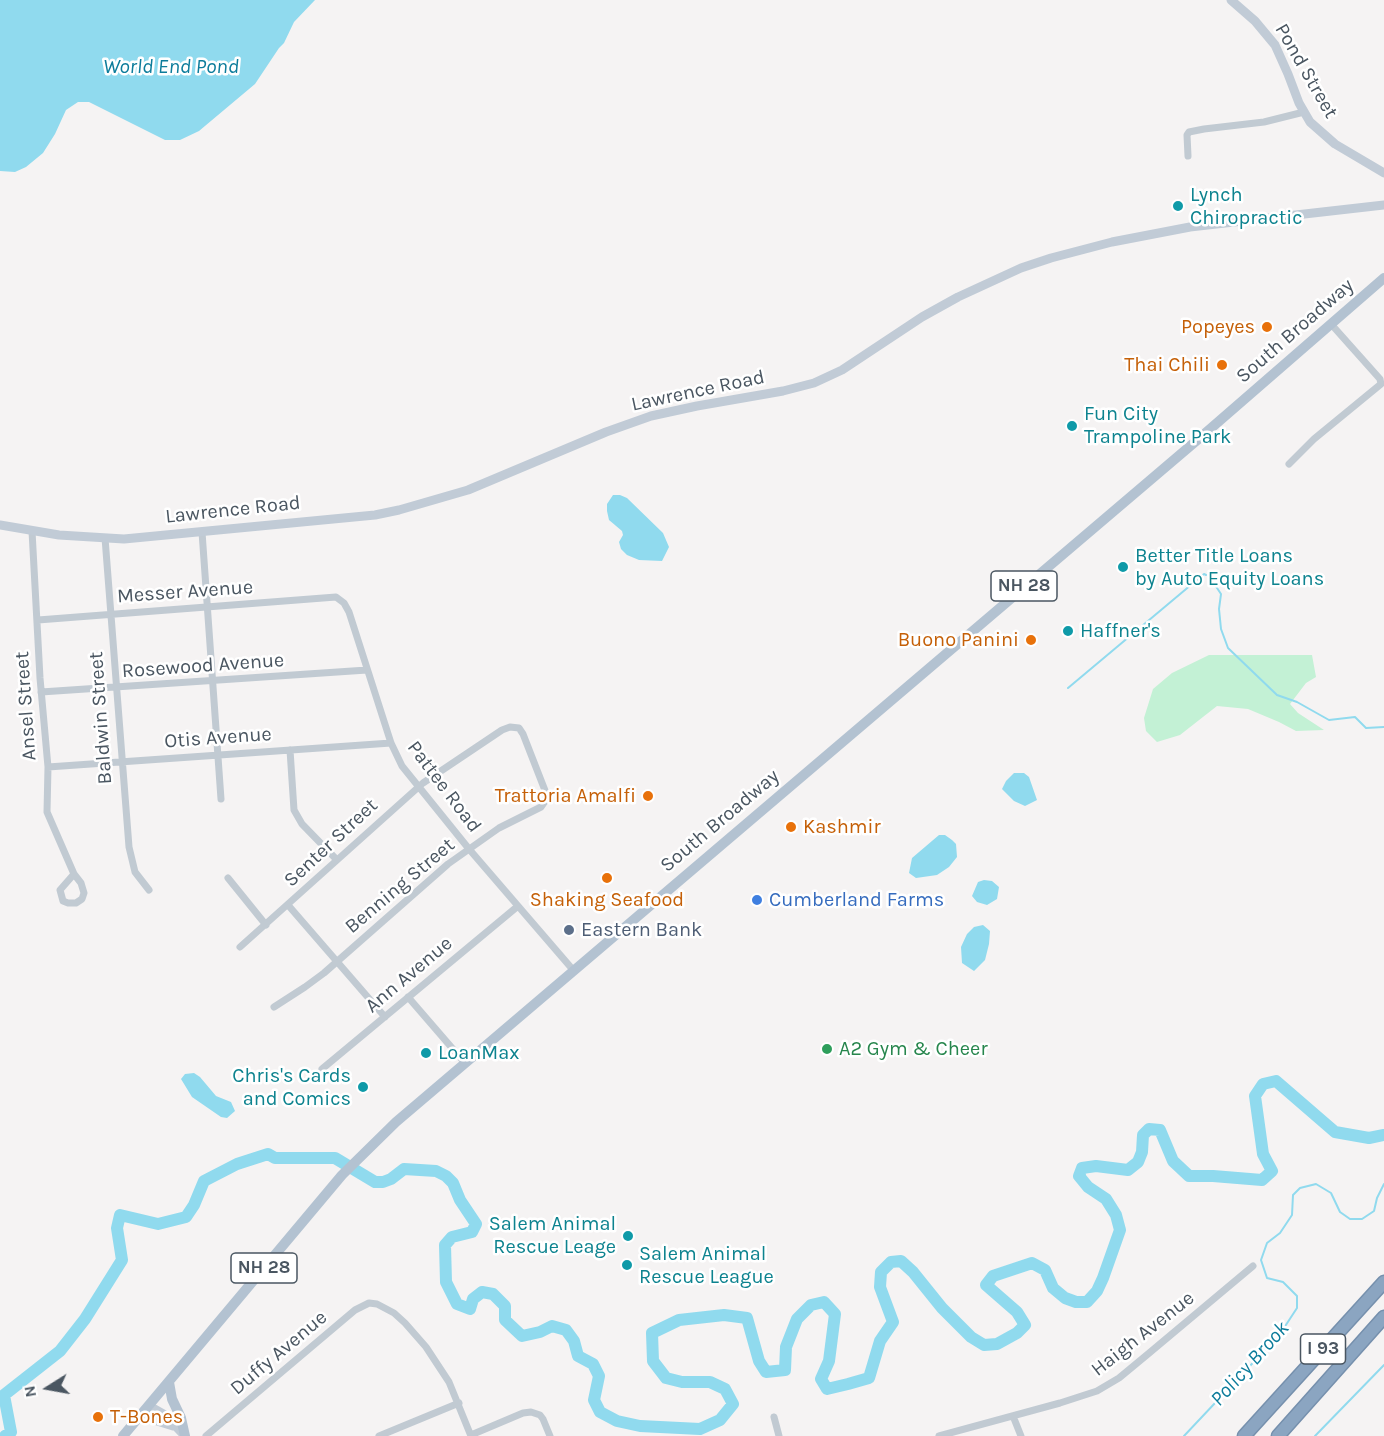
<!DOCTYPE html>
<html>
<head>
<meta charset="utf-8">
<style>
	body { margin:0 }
	#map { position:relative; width:1384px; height:1436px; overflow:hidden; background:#f5f3f3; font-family:Karla,sans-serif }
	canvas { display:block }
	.north { position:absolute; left:18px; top:1358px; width:60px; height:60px; -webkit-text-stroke:4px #fff; paint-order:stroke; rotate:259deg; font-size:16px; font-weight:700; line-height:24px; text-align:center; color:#4a5661 }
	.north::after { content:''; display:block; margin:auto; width:21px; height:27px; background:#4a5661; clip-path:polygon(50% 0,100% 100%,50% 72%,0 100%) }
</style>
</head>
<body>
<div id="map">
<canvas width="1384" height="1436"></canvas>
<div class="north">N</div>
</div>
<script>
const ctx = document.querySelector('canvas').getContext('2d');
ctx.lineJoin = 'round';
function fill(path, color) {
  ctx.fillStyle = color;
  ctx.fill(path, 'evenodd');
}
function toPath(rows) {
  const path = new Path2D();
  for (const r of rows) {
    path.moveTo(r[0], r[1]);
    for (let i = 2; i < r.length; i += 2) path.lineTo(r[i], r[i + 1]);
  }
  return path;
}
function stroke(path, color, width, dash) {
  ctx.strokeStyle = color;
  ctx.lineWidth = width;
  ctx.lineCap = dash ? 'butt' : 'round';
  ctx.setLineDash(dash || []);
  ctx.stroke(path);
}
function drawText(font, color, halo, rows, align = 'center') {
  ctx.font = font + ' Karla,sans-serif';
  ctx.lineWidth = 5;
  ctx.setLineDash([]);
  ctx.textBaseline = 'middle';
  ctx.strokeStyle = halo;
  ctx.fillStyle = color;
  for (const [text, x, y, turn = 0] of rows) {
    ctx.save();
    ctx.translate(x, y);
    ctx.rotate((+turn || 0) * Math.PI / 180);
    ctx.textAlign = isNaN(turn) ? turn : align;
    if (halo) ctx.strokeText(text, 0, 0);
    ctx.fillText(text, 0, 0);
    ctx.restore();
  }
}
fill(toPath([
	[1209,655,1312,655,1316,677,1306,683,1290,704,1298,713,1324,730,1296,731,1279,722,1248,709,1217,706,1180,735,1157,742,1146,731,1144,718,1153,689,1172,673]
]), '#c3f1d5');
fill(toPath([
	[0,0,315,0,294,22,284,43,279,48,255,84,199,131,180,140,165,140,89,102,78,102,66,110,55,134,43,153,26,167,15,172,0,171],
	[613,495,620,495,627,498,663,533,669,547,662,561,639,560,627,555,621,549,619,542,623,535,622,531,609,520,607,511,607,504],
	[1014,773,1024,773,1029,777,1037,800,1025,806,1014,801,1002,789,1006,781],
	[939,835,945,835,952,840,956,844,957,857,949,867,937,875,916,878,909,873,912,858],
	[984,880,992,881,999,887,997,899,987,905,977,902,972,896,978,882],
	[983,925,990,931,989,944,985,960,974,971,962,963,961,947,967,934,974,927],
	[194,1073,200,1077,216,1096,231,1102,235,1111,227,1118,221,1117,192,1097,181,1079,185,1074]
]), '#90daee');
stroke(toPath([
	[1215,585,1221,594,1219,609,1221,629,1228,648,1277,695,1297,702,1329,720,1355,717,1366,728,1384,727],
	[1068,688,1204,574,1206,575],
	[1184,1436,1280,1334,1297,1308,1297,1296,1283,1282,1267,1278,1261,1260,1267,1243,1280,1233,1292,1215,1293,1195,1300,1188,1316,1184,1331,1193,1340,1212,1350,1219,1362,1219,1374,1211,1377,1198,1384,1184],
	[1315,1436,1384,1365]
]), '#90daee', 2);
stroke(toPath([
	[5,1436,11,1432,4,1395,60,1351,85,1319,122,1260,117,1228,120,1215,158,1224,186,1217,194,1205,204,1181,237,1164,268,1154,275,1158,335,1158,375,1182,383,1182,391,1179,404,1169,436,1171,446,1176,453,1183,460,1200,476,1224,472,1232,452,1237,445,1245,446,1282,457,1304,470,1309,473,1299,482,1292,493,1294,505,1306,505,1320,522,1336,540,1332,552,1326,566,1330,574,1341,578,1356,593,1364,599,1376,594,1400,600,1412,617,1421,640,1426,700,1429,720,1420,733,1404,725,1389,710,1382,682,1382,666,1378,653,1361,652,1333,679,1320,724,1315,747,1318,759,1361,766,1372,785,1370,786,1347,797,1319,811,1305,824,1302,835,1314,829,1361,821,1379,827,1389,848,1384,869,1378,880,1341,893,1322,880,1287,881,1272,891,1262,901,1261,913,1272,942,1308,971,1337,984,1345,997,1344,1017,1333,1025,1325,1017,1312,986,1285,993,1276,1032,1263,1045,1270,1053,1288,1065,1298,1076,1302,1087,1302,1097,1291,1103,1278,1120,1230,1116,1215,1106,1199,1088,1187,1079,1176,1082,1168,1096,1166,1128,1170,1138,1162,1142,1152,1143,1135,1149,1129,1160,1130,1173,1161,1189,1176,1213,1176,1262,1180,1272,1171,1263,1154,1255,1096,1263,1084,1276,1081,1335,1132,1369,1138,1384,1135]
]), '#90daee', 12);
const highway = toPath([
	[1244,1436,1384,1282],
	[1278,1436,1384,1317]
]);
stroke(highway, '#7690ad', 15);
stroke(toPath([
	[1188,156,1187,135,1189,132,1204,129,1264,122,1304,112],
	[1289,464,1314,439,1381,384,1380,379,1331,324],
	[32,531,40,678,48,767,47,812,74,874,60,890,63,901,68,903,76,903,82,899,84,893,81,883,74,874],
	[202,532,221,799],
	[105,538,129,847,135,872,149,890],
	[38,620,336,597,344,603,349,612,391,743,402,766,469,849,574,971],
	[41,692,367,670],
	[290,750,294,810,302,824,337,860],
	[48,767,391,743],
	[228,878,266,925],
	[288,905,385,1017],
	[240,947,423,783,502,730,510,727,519,728,523,734,546,793,546,800,541,807,499,828,448,864,324,973,305,987,274,1007],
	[408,997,465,1063],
	[322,1069,518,906],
	[1013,1416,1021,1436],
	[774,1417,779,1436],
	[471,1435,523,1413,531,1412,540,1415,543,1419,550,1436],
	[206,1436,355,1310,369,1303,377,1304,394,1313,405,1323,426,1347,449,1382,471,1436],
	[379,1436,459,1403],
	[939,1436,1060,1403,1097,1391,1119,1378,1148,1354,1253,1266]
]), '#c1cad2', 7);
stroke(toPath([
	[1231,0,1255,21,1275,45,1288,74,1299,103,1310,122,1335,144,1384,173],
	[0,525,59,535,124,539,375,515,399,510,468,490,606,432,651,416,697,406,783,391,814,383,842,370,922,317,958,297,1021,268,1051,258,1112,242,1190,227,1384,205],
	[149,1406,165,1415,185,1436],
	[145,1410,157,1421,173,1426]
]), '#c1cbd6', 9);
stroke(toPath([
	[169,1382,172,1399,181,1418,185,1436],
	[123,1436,342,1175,396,1122,1202,436,1384,278]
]), '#b3c2d1', 10);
stroke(highway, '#8ba5c1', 12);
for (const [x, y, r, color] of [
	[1178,206,6,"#0f9aa8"],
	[1267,327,6,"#e8710a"],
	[1222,365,6,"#e8710a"],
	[1072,426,6,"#0f9aa8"],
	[1123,567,6,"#0f9aa8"],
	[1068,631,6,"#0f9aa8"],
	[1031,640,6,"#e8710a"],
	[648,796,6,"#e8710a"],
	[791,827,6,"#e8710a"],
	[607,878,6,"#e8710a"],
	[757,900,6,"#3f7fe0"],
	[569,930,6,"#5c6f8a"],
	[827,1049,6,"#2e9e5b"],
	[426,1053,6,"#0f9aa8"],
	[363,1087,6,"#0f9aa8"],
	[628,1236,6,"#0f9aa8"],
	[627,1265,6,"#0f9aa8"],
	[98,1417,6,"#e8710a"]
]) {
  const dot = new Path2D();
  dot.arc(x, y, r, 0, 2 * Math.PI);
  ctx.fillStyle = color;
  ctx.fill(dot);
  stroke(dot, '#fff', 2);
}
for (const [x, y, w] of [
	[1024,586,66],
	[264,1268,66],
	[1323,1349,45]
]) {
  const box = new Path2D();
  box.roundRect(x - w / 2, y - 15, w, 30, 4.5);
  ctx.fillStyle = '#fff';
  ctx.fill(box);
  stroke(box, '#4a5661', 1.5);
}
drawText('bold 18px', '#4a5661', null, [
	["NH 28",1024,586],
	["NH 28",264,1268],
	["I 93",1323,1349]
]);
drawText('20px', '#4a5661', '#fff', [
	["Pond Street",1306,71,60],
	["South Broadway",1295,331,-41],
	["Lawrence Road",698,391,-12],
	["Lawrence Road",233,510,-6],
	["Messer Avenue",185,592,-4],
	["Rosewood Avenue",203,666,-4],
	["Ansel Street",26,706,-94],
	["Baldwin Street",101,718,-94],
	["Otis Avenue",218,738,-4],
	["Pattee Road",444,787,53],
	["South Broadway",720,821,-40],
	["Senter Street",331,843,-43],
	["Benning Street",400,886,-40],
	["Ann Avenue",409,975,-40],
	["Haigh Avenue",1143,1334,-38],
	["Duffy Avenue",279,1353,-40]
]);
drawText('20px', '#0d838f', '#fff', [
	["Lynch",1190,195],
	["Chiropractic",1190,218],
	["Fun City",1084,414],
	["Trampoline Park",1084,437],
	["Better Title Loans",1135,556],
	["by Auto Equity Loans",1135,579],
	["Haffner's",1080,631],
	["LoanMax",438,1053],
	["Chris's Cards",351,1076,"right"],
	["and Comics",351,1099,"right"],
	["Salem Animal",616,1224,"right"],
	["Rescue Leage",616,1247,"right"],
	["Salem Animal",639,1254],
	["Rescue League",639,1277]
], 'left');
drawText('20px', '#c56008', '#fff', [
	["Popeyes",1255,327],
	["Thai Chili",1210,365],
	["Buono Panini",1019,640],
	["Trattoria Amalfi",636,796],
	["Kashmir",803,827,"left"],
	["Shaking Seafood",607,900,"center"],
	["T-Bones",110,1417,"left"]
], 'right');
drawText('20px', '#366cbe', '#fff', [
	["Cumberland Farms",769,900]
], 'left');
drawText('20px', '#4e5e75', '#fff', [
	["Eastern Bank",581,930]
], 'left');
drawText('20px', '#27864d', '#fff', [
	["A2 Gym & Cheer",839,1049]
], 'left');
drawText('italic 21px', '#0c7c9b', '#fff', [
	["World End Pond",171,67],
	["Policy Brook",1250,1364,-48]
]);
</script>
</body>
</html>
